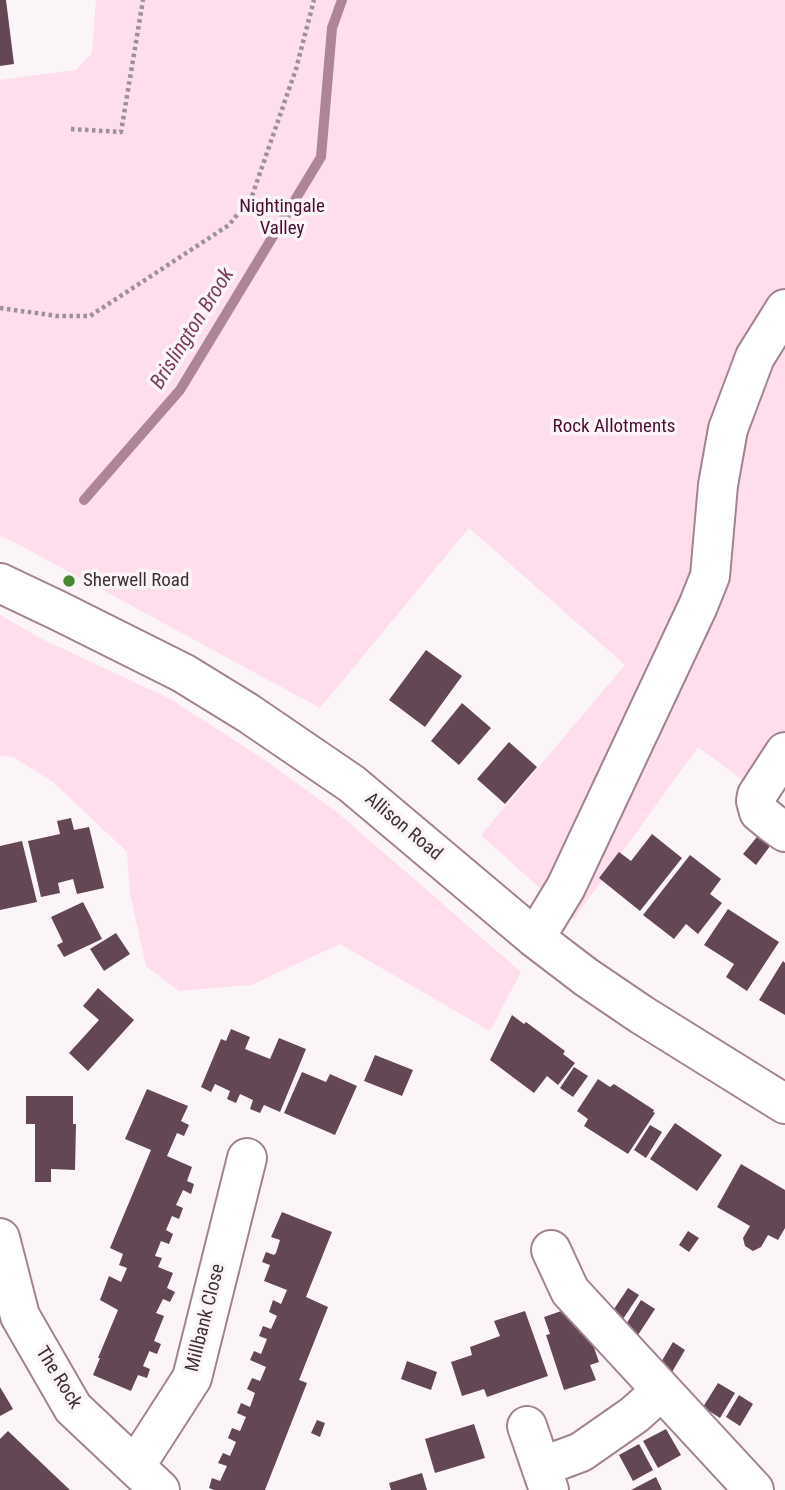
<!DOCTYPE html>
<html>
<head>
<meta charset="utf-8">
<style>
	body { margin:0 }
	canvas { display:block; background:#fcf5f8 }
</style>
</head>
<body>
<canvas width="785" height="1490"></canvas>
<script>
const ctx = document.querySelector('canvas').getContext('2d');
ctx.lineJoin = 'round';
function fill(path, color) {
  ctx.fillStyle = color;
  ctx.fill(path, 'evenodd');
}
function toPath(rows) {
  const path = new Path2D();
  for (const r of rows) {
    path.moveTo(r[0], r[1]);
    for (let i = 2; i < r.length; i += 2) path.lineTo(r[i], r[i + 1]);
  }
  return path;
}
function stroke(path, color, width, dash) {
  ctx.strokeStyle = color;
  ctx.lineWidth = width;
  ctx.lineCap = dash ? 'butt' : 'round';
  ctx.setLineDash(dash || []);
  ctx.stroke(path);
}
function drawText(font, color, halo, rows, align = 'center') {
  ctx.font = font + ' "Roboto Condensed",sans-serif';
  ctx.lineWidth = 7;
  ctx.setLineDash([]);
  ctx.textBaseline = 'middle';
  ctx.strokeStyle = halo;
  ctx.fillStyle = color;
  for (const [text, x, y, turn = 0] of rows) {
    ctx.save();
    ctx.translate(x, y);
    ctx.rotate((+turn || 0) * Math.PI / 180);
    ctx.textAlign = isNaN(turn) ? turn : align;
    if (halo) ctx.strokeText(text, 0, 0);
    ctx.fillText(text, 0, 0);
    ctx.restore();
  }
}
fill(toPath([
	[96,0,785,0,785,746,757,791,698,747,574,919,481,835,625,665,469,528,320,708,14,542,0,536,0,80,76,70,92,53],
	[0,615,42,639,170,699,265,760,338,813,521,972,490,1031,340,944,251,985,179,991,146,966,130,894,127,852,53,782,13,757,0,756]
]), '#feddec');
stroke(toPath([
	[84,500,180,390,321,157,332,28,342,0]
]), '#ae8498', 10);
fill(toPath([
	[0,0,6,0,14,64,0,66],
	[426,650,462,676,425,727,389,700],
	[462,703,491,728,459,765,431,741],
	[509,742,537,767,505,804,477,779],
	[71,818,74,830,89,827,104,888,77,894,73,879,58,883,60,893,41,897,28,841,60,834,57,821],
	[761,832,773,842,756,865,743,854],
	[652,834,682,858,640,911,599,878,619,852,631,861],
	[22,841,37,902,0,910,0,846],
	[690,855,721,879,710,894,722,903,698,934,686,924,674,939,643,915],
	[83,902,102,939,64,957,57,945,63,942,51,917],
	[728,909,779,942,747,991,726,977,734,964,704,945],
	[116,933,130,954,104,971,90,949],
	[783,961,785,963,785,1015,759,1000],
	[98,988,134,1020,88,1071,69,1053,99,1020,83,1006],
	[512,1015,524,1024,526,1022,565,1051,563,1054,575,1063,558,1085,547,1076,534,1093,490,1060],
	[231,1029,250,1037,245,1049,270,1059,279,1038,306,1049,280,1112,264,1105,260,1113,250,1109,253,1100,240,1094,236,1103,227,1099,230,1091,215,1084,211,1092,201,1087,221,1039,226,1041],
	[375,1055,413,1070,402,1096,364,1081],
	[574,1067,588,1076,573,1097,560,1088],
	[302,1072,326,1082,330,1074,357,1086,335,1135,284,1113],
	[598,1079,610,1087,614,1084,654,1110,653,1112,655,1113,628,1154,584,1126,588,1119,577,1111],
	[147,1089,188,1106,181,1121,189,1125,184,1136,177,1133,167,1156,192,1167,187,1181,194,1184,191,1194,183,1190,176,1205,183,1208,179,1219,172,1216,166,1230,173,1234,169,1244,161,1241,155,1256,162,1258,158,1267,173,1273,167,1288,175,1292,170,1302,163,1299,156,1313,164,1316,154,1341,161,1344,157,1354,149,1351,149,1352,143,1366,150,1369,147,1378,138,1375,131,1391,93,1375,100,1358,98,1358,118,1310,100,1300,109,1276,121,1282,127,1268,119,1265,123,1254,110,1248,151,1150,125,1139],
	[26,1096,73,1096,73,1124,76,1124,75,1170,51,1169,51,1182,35,1182,35,1124,26,1124],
	[675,1123,722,1155,697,1191,650,1159],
	[650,1125,662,1132,646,1158,634,1150],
	[741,1164,785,1190,785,1228,778,1240,768,1235,761,1247,753,1251,745,1246,743,1238,750,1226,717,1207],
	[282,1212,332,1232,306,1297,328,1307,299,1380,307,1383,265,1490,214,1490,209,1488,212,1478,220,1481,227,1466,218,1463,223,1453,230,1456,236,1442,228,1438,232,1428,240,1431,246,1417,237,1413,241,1403,250,1407,255,1393,247,1389,252,1378,260,1381,266,1367,250,1360,254,1351,261,1354,267,1339,259,1336,263,1326,271,1329,277,1316,269,1312,273,1300,281,1304,287,1290,264,1281,270,1265,262,1262,266,1252,274,1255,276,1253,280,1240,271,1237],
	[688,1231,699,1238,689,1252,679,1245],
	[628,1288,639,1295,623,1319,612,1312],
	[641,1300,655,1309,638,1335,625,1326],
	[570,1308,580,1333,588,1330,599,1362,590,1365,596,1380,564,1390,546,1335,550,1334,544,1317],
	[525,1311,548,1376,487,1397,484,1389,462,1396,451,1362,472,1355,470,1347,500,1336,494,1321],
	[673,1342,685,1350,672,1372,660,1364],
	[407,1361,437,1372,431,1390,401,1379],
	[718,1383,735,1393,720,1418,703,1407],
	[0,1387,13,1409,0,1416],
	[739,1395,753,1404,740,1426,726,1417],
	[317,1420,325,1423,320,1437,311,1433],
	[474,1424,485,1458,435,1473,425,1439],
	[666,1429,681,1455,658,1468,643,1441],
	[8,1431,51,1472,70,1490,0,1490,0,1439],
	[639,1444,653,1470,633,1481,619,1455],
	[422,1473,427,1490,391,1490,389,1483],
	[656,1477,662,1490,631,1490]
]), '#634754');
const minor = toPath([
	[0,583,59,611,183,673,248,713,352,784,535,938,586,977,642,1015,785,1104],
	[785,752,757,795,756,801,759,812,771,822,785,832],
	[535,938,566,887,698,606,710,576,718,485,728,429,755,357,785,309],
	[0,1238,20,1316,73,1408,160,1490],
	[551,1250,570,1291,754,1490],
	[527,1426,549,1490],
	[136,1465,192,1378,247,1158],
	[541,1467,581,1452,634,1415,661,1391]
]);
stroke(minor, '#a18391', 42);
stroke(toPath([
	[71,129,121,132,143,0],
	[0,308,57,316,90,316,229,225,252,196,296,69,314,0]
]), '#9b9196', 4.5, [3.5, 3.5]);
stroke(minor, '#fff', 38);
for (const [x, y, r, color] of [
	[69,581,7,"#45892d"]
]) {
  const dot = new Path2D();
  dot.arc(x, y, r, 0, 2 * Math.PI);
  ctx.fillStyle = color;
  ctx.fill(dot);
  stroke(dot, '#fcf5f8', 2.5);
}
drawText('19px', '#4b0c32', '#fcf5f8', [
	["Nightingale",282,207],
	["Valley",282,229],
	["Rock Allotments",614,427]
]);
drawText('19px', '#3e3137', '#fcf5f8', [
	["Sherwell Road",83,581]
], 'left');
drawText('19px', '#3e3137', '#fcf5f8', [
	["Allison Road",403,827,40],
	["Millbank Close",206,1318,-76],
	["The Rock",58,1378,58]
]);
drawText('italic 21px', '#7d3b5e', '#fcf5f8', [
	["Brislington Brook",193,329,-58]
]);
</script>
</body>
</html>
